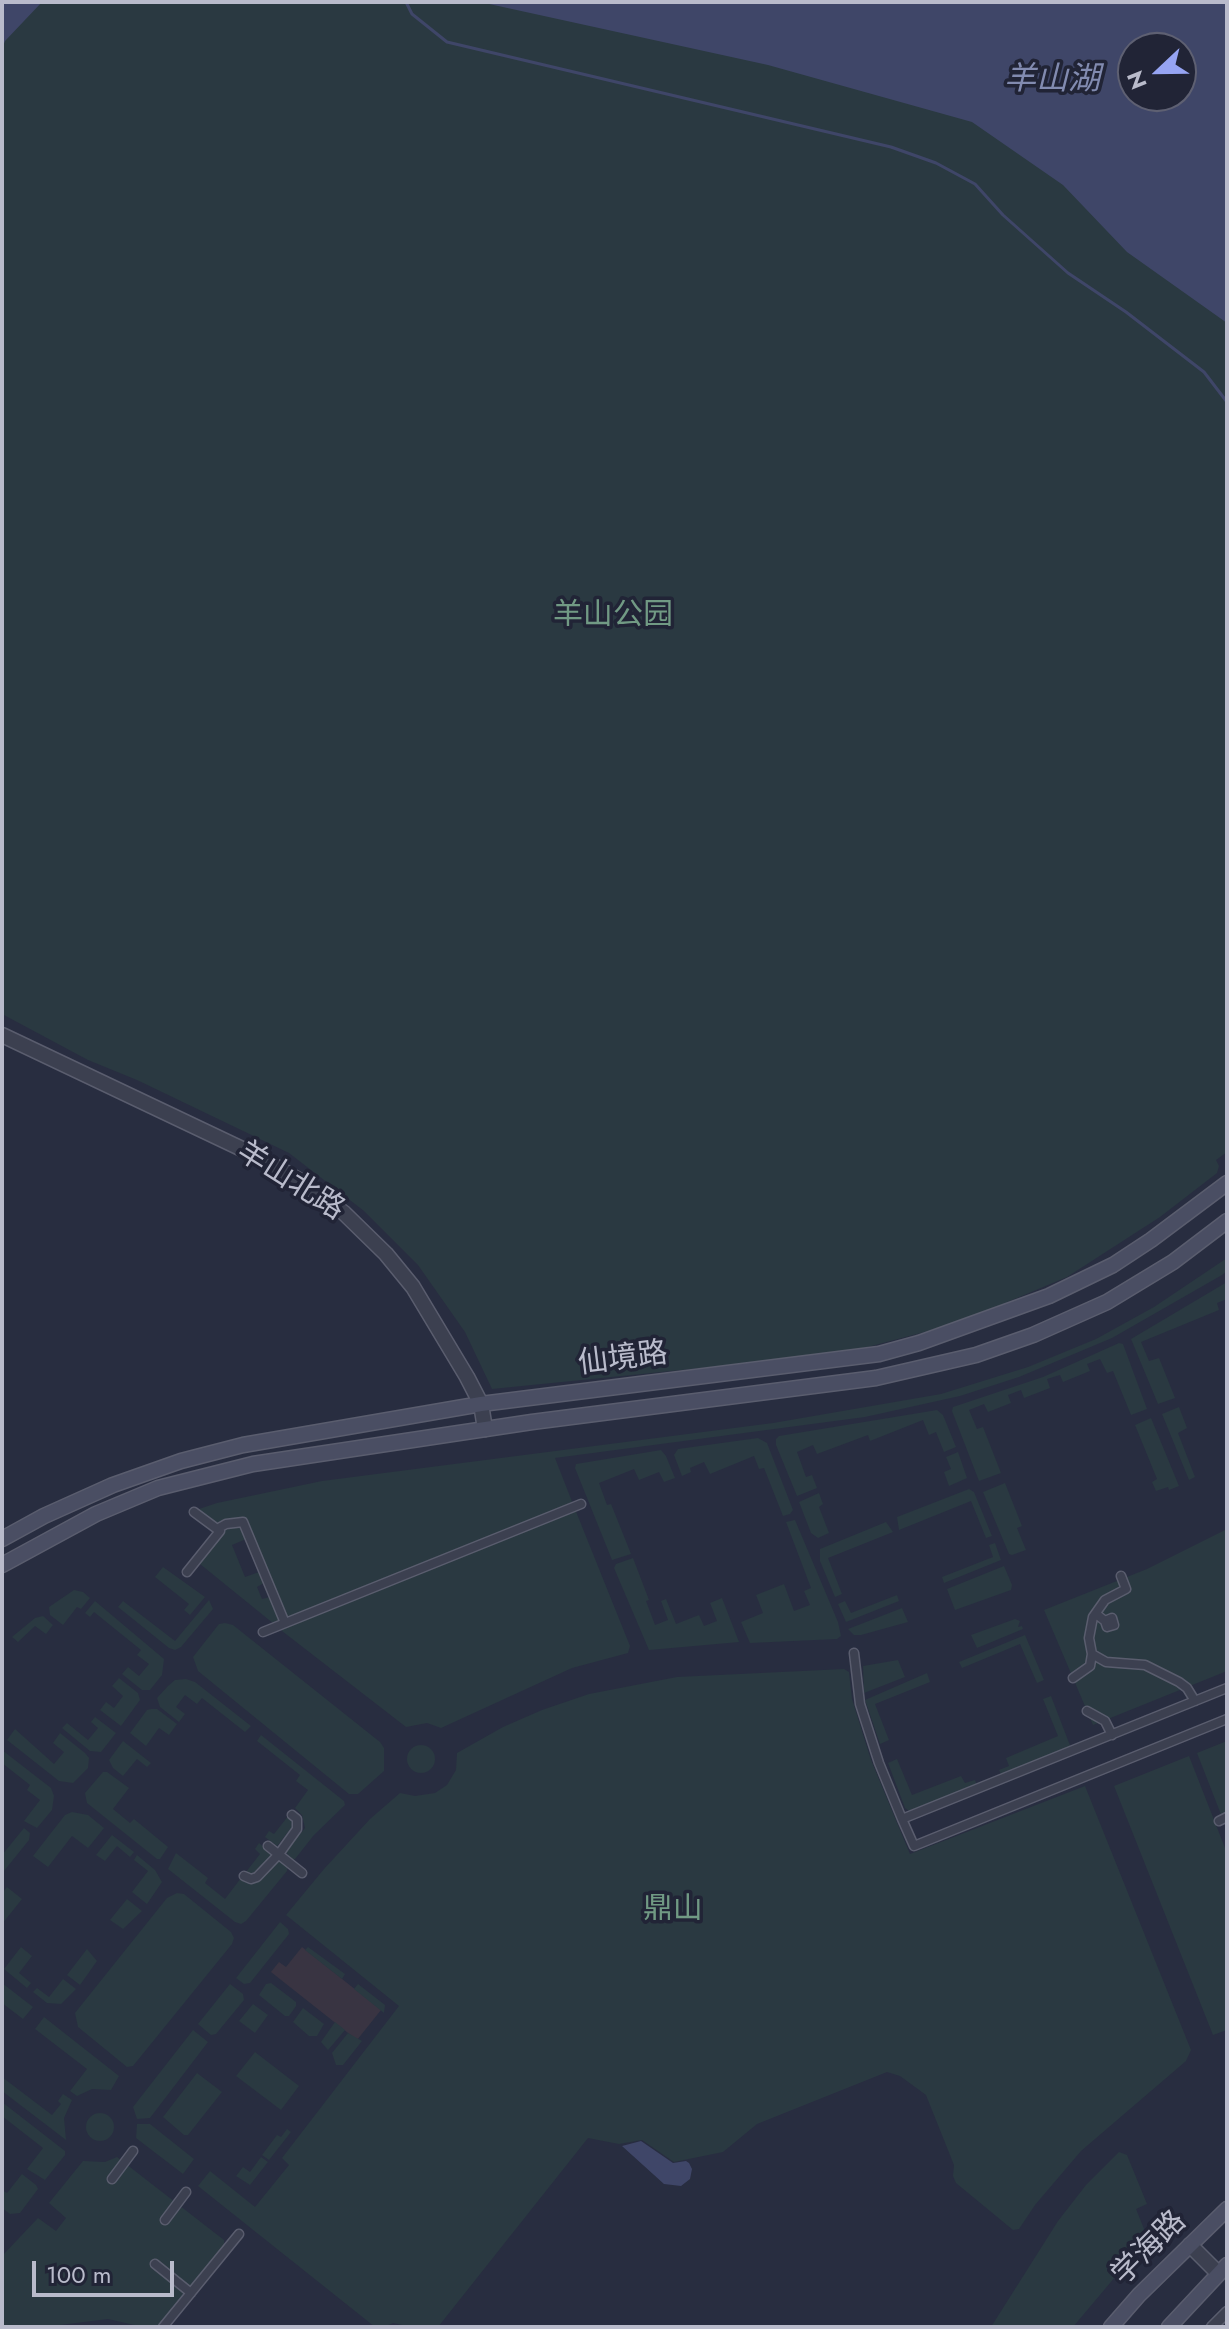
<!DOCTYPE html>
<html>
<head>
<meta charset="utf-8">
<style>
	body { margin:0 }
	#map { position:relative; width:1229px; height:2329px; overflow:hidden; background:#282d40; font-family:Jost,sans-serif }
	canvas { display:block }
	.frame { position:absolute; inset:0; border:4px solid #b9bbcb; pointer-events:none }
	.north { position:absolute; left:1117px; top:32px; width:80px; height:80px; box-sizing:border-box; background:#212436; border:2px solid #5e6072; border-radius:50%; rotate:248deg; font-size:22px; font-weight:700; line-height:32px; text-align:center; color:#b9bbcb }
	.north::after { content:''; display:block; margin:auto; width:28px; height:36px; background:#96a4f3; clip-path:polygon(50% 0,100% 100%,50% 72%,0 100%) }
	.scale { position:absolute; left:32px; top:2261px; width:142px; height:36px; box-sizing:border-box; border:4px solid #b9bbcb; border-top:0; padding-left:10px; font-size:24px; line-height:28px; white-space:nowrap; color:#b9bbcb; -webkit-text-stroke:6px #212436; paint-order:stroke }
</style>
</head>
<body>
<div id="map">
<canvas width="1229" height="2329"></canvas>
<div class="frame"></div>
<div class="north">N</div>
<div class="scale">100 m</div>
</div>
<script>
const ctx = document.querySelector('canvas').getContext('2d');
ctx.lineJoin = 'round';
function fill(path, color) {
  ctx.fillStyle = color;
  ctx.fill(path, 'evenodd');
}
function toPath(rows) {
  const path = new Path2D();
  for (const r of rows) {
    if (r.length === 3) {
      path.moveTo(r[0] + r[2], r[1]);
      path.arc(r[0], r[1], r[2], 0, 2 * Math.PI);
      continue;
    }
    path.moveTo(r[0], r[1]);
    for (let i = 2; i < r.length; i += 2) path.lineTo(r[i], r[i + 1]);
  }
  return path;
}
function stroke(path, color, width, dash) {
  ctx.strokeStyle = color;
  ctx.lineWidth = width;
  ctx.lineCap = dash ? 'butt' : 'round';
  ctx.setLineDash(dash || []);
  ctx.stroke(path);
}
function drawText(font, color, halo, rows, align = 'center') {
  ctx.font = font + ' Jost,"Noto Sans SC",sans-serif';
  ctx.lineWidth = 7;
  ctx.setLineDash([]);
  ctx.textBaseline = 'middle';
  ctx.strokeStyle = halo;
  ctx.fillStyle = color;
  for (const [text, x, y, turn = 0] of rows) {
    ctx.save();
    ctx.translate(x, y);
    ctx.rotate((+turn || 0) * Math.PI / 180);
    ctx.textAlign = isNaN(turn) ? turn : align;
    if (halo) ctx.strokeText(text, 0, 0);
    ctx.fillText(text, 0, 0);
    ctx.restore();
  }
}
fill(toPath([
	[302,1947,381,2010,357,2040,271,1972,279,1962,286,1967]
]), '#393442');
fill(toPath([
	[2,2,1227,2,1227,1152,1216,1160,1219,1166,1217,1173,1160,1217,1067,1277,955,1324,841,1354,492,1389,465,1332,418,1265,364,1211,289,1153,137,1080,88,1060,2,1014],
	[1133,48,1181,48,1181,96,1133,96],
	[1227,1258,1227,1271,1222,1275,1112,1338,1019,1377,960,1396,865,1417,555,1458,573,1504,286,1619,246,1519,224,1521,217,1526,196,1510,217,1503,322,1481,773,1423,941,1394,1028,1367,1096,1339,1154,1307],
	[1227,1282,1227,1299,1217,1303,1219,1310,1141,1342,1149,1361,1159,1358,1175,1398,1158,1404,1131,1339],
	[1119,1343,1123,1344,1147,1409,1131,1415,1113,1371,1107,1373,1100,1359,1087,1364,1090,1371,1063,1382,1060,1375,1047,1379,1050,1388,1024,1398,1021,1390,1008,1395,1011,1403,988,1412,984,1404,969,1410,977,1429,983,1427,1001,1473,979,1481,952,1411,953,1407,1043,1377],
	[1179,1407,1187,1428,1178,1433,1195,1477,1189,1480,1162,1414],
	[937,1410,943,1415,956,1447,944,1452,936,1432,929,1435,923,1420,870,1441,868,1435,817,1454,813,1445,797,1452,806,1477,812,1475,817,1488,797,1496,776,1445,776,1439,779,1436],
	[1151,1418,1179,1486,1169,1490,1168,1487,1156,1491,1152,1482,1157,1479,1135,1425],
	[758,1438,767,1443,793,1510,790,1514,783,1516,764,1468,759,1469,754,1456,710,1474,704,1462,690,1468,691,1472,682,1476,674,1455,678,1449],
	[661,1450,666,1456,675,1478,664,1482,659,1472,639,1480,634,1469,599,1483,607,1505,611,1504,631,1554,612,1560,575,1468,576,1464],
	[958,1452,967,1478,949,1486,944,1472,951,1469,946,1457],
	[1005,1483,1022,1526,1017,1528,1026,1550,1012,1555,1009,1554,983,1492],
	[969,1489,974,1492,992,1536,986,1538,971,1501,899,1530,897,1517],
	[819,1493,823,1504,819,1507,829,1533,818,1538,811,1533,799,1502],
	[575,1509,630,1646,628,1653,572,1668,441,1728,427,1723,406,1727,282,1631,282,1628],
	[795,1520,838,1622,841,1636,837,1639,750,1643,741,1622,763,1613,756,1595,784,1584,794,1611,810,1605,804,1591,811,1588,786,1522],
	[886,1522,893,1532,828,1558,842,1594,835,1597,820,1561,820,1549],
	[240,1525,246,1539,232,1545,245,1577,259,1572,264,1583,257,1587,262,1599,270,1597,280,1621,274,1624,200,1564,223,1532,221,1530,228,1526],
	[1227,1529,1227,1671,1093,1725,1044,1610,1147,1569],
	[995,1543,1001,1560,944,1583,942,1577,993,1557,989,1545],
	[633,1558,649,1600,646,1601,655,1625,668,1620,661,1601,666,1599,676,1624,699,1615,704,1626,717,1621,710,1603,722,1598,739,1642,649,1650,614,1568,616,1564],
	[1004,1566,1012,1585,1011,1590,955,1610,947,1589],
	[163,1567,205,1597,190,1615,184,1610,189,1604,155,1577],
	[74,1590,83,1592,90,1598,81,1609,77,1607,63,1625,50,1615,49,1607],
	[897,1595,899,1601,846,1622,838,1604,845,1601,851,1613],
	[209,1600,213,1609,181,1647,175,1650,169,1648,118,1607,123,1601,175,1641],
	[95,1601,164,1659,162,1675,150,1690,142,1690,122,1674,128,1667,139,1676,149,1664,137,1655,141,1650,94,1612,90,1617,85,1613],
	[902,1608,908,1622,861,1635,854,1635,848,1629],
	[43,1616,53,1625,46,1634,35,1626,18,1642,12,1637,35,1618],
	[1015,1619,1020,1621,1018,1627,1022,1626,1023,1629,977,1648,971,1635],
	[225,1623,233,1625,380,1742,384,1748,384,1771,358,1794,349,1794,198,1671,193,1657,219,1624],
	[1025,1635,1044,1680,1037,1683,1020,1644,962,1668,959,1662],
	[898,1660,905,1677,864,1693,863,1666],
	[844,1669,849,1672,852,1699,871,1760,910,1854,1085,1786,1191,2050,1186,2061,1081,2151,1035,2205,1019,2229,1013,2230,956,2183,953,2176,954,2165,926,2095,900,2076,887,2072,757,2124,723,2152,674,2162,642,2140,619,2144,588,2138,438,2327,412,2327,393,2323,384,2327,375,2327,198,2186,210,2171,255,2207,289,2165,282,2158,399,2006,286,1915,324,1869,370,1819,400,1793,415,1796,435,1793,447,1785,456,1770,457,1753,503,1727,542,1710,589,1694,677,1677],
	[927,1673,930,1682,875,1704,889,1740,880,1744,865,1700],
	[119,1678,138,1693,140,1700,121,1726,100,1710,106,1702,114,1708,123,1696,112,1686],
	[186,1679,195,1682,251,1726,245,1732,202,1698,197,1704,185,1695,176,1707,185,1714,179,1722,160,1707,157,1698,168,1686,175,1680],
	[1051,1696,1071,1748,1002,1776,999,1770,1009,1766,1006,1758,1058,1736,1043,1699],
	[151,1709,157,1709,177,1724,169,1735,159,1728,146,1746,130,1733,147,1710],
	[95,1717,116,1733,101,1752,90,1751,62,1728,67,1723,88,1740,98,1728,91,1722],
	[15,1729,54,1764,64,1752,53,1743,60,1733,85,1753,89,1758,88,1768,73,1783,59,1781,7,1740],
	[261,1735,344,1801,345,1805,314,1835,295,1859,290,1859,286,1851,305,1828,302,1815,295,1808,308,1790,296,1781,300,1775,257,1741],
	[123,1741,151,1763,147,1767,137,1759,123,1776,113,1768,109,1760],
	[1227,1741,1227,1815,1222,1817,1197,1753],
	[421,1759,14],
	[2,1750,51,1788,54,1796,52,1810,37,1828,24,1821,40,1800,27,1790,30,1785,2,1763],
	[1189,1756,1227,1853,1227,2030,1213,2035,1114,1786],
	[897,1759,912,1795,961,1776,965,1783,975,1780,977,1786,915,1812,909,1811,905,1808,888,1763],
	[103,1772,107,1772,129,1788,113,1809,130,1823,134,1819,168,1847,160,1859,157,1859,87,1803,85,1793],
	[72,1812,88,1815,104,1828,88,1848,72,1836,48,1867,33,1856,65,1815],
	[289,1815,293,1826,277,1846,265,1837,269,1831,274,1834],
	[24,1828,30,1833,29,1840,4,1871,2,1855],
	[112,1835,134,1852,130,1857,117,1846,105,1861,96,1855],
	[259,1843,272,1854,258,1871,249,1874,246,1872,260,1854,255,1849],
	[176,1853,208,1878,205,1883,225,1899,241,1878,250,1883,257,1882,277,1862,281,1862,287,1867,287,1871,246,1921,241,1924,235,1922,168,1869],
	[137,1855,155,1870,162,1882,147,1904,132,1892,148,1871,134,1860],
	[7,1887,22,1899,2,1924,2,1893],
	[177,1893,184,1894,231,1932,234,1938,232,1944,133,2066,127,2067,78,2027,75,2013,167,1898],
	[127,1899,142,1911,123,1929,110,1920],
	[280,1922,288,1929,289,1934,250,1983,244,1984,236,1978],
	[21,1947,32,1956,19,1973,31,1983,27,1988,4,1969],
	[308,1947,345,1974,342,1979,305,1950],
	[87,1949,97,1961,80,1985,67,1975],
	[63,1979,76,1989,61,2004,47,2003,33,1992,37,1988,49,1997],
	[2,1983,33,2007,23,2019,2,2003],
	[271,1983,296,2002,296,2006,289,2016,285,2016,259,1995,266,1984],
	[230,1984,243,1994,244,2000,216,2034,211,2035,198,2024],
	[358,1984,385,2005,384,2013,354,1989],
	[253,2004,268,2015,255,2033,239,2021],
	[303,2008,324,2024,317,2036,309,2036,293,2022],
	[44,2017,119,2076,111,2090,92,2089,77,2096,70,2091,87,2069,35,2029],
	[335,2022,345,2030,328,2050,321,2042],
	[193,2030,208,2042,150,2118,137,2119,133,2107],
	[348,2033,362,2041,343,2065,336,2065,332,2053],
	[255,2052,299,2086,281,2110,236,2076],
	[197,2073,222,2092,188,2135,184,2135,163,2117],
	[2,2077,52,2115,61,2104,58,2101,63,2094,72,2100,64,2118,66,2140,2,2091],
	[2,2102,65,2151,65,2155,45,2180,27,2169,43,2148,2,2116],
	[100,2127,14],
	[137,2124,150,2124,194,2159,183,2174,136,2138],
	[287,2129,291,2132,269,2160,262,2155,277,2135,281,2137],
	[1119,2152,1127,2155,1147,2204,1136,2209,1144,2229,1142,2245,1073,2327,991,2327,1058,2221,1086,2185],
	[117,2157,224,2240,224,2245,159,2327,143,2327,108,2319,44,2327,2,2327,2,2256,38,2218,56,2231,66,2218,49,2203,83,2161,105,2162],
	[261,2157,268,2162,250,2185,236,2176,243,2167,250,2172],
	[22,2174,36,2185,38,2189,20,2213,10,2214,2,2208,2,2190,7,2193]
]), '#2a3941');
fill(toPath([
	[2,2,42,2,5,41,2,49],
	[480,2,1227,2,1227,323,1127,252,1063,185,972,122,768,65],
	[1133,48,1181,48,1181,96,1133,96],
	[641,2141,673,2163,686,2161,689,2163,692,2169,690,2179,681,2186,664,2184,622,2146]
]), '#3f4668');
stroke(toPath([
	[406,2,412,14,447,42,891,147,936,163,975,184,1003,215,1068,273,1126,312,1204,372,1227,402],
	[2,1607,2,1612]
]), '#3f4668', 3);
const pedestrian = toPath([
	[194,1512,217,1529,226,1524,243,1522,285,1623],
	[187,1572,220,1531,217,1529],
	[1121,1576,1126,1589,1105,1600,1093,1617,1089,1638,1092,1654,1106,1662,1145,1665,1179,1682,1187,1688,1195,1701],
	[1096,1614,1105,1621,1107,1627,1114,1625,1112,1618,1105,1621],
	[263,1632,581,1504],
	[854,1653,860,1704,879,1763,902,1819],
	[1073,1678,1090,1666,1092,1654],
	[1227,1688,902,1819,914,1846,1227,1719],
	[1087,1711,1105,1721,1112,1735],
	[1219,1821,1227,1817],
	[268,1846,302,1873],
	[244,1876,251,1879,257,1877,279,1854,297,1829,297,1819,292,1815],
	[112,2179,133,2151],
	[165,2220,186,2192],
	[155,2264,191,2293],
	[163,2327,239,2234]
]);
const minor = toPath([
	[1212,2327,1227,2312]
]);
const tertiary = toPath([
	[2,1035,261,1158,302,1182,344,1213,386,1254,413,1287,467,1377,481,1404,485,1429],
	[1190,2245,1218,2273]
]);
const secondary = toPath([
	[2,1539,44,1516,113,1485,181,1461,243,1445,481,1404,879,1354,919,1343,1049,1296,1113,1265,1151,1240,1227,1183],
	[2,1565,96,1514,158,1488,253,1464,532,1422,876,1378,976,1355,1033,1335,1107,1302,1173,1262,1227,1221],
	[1111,2327,1139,2295,1227,2209],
	[1169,2327,1227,2265]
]);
stroke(pedestrian, '#5a5d6e', 11);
stroke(minor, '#5a5d6e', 13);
stroke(tertiary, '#5a5d6e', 17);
stroke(secondary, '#5a5d6e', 17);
stroke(pedestrian, '#3c4050', 8);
stroke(minor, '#3c4050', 10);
stroke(tertiary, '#3c4050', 14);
stroke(secondary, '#4a4e63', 14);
drawText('30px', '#719a84', '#212436', [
	["羊山公园",613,617],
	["鼎山",673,1911]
]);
drawText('30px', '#b9bbcb', '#212436', [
	["羊山北路",290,1182,32],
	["仙境路",623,1360,-7],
	["学海路",1150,2249,-45]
]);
drawText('italic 32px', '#828bb0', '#212436', [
	["羊山湖",1052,81]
]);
</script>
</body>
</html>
